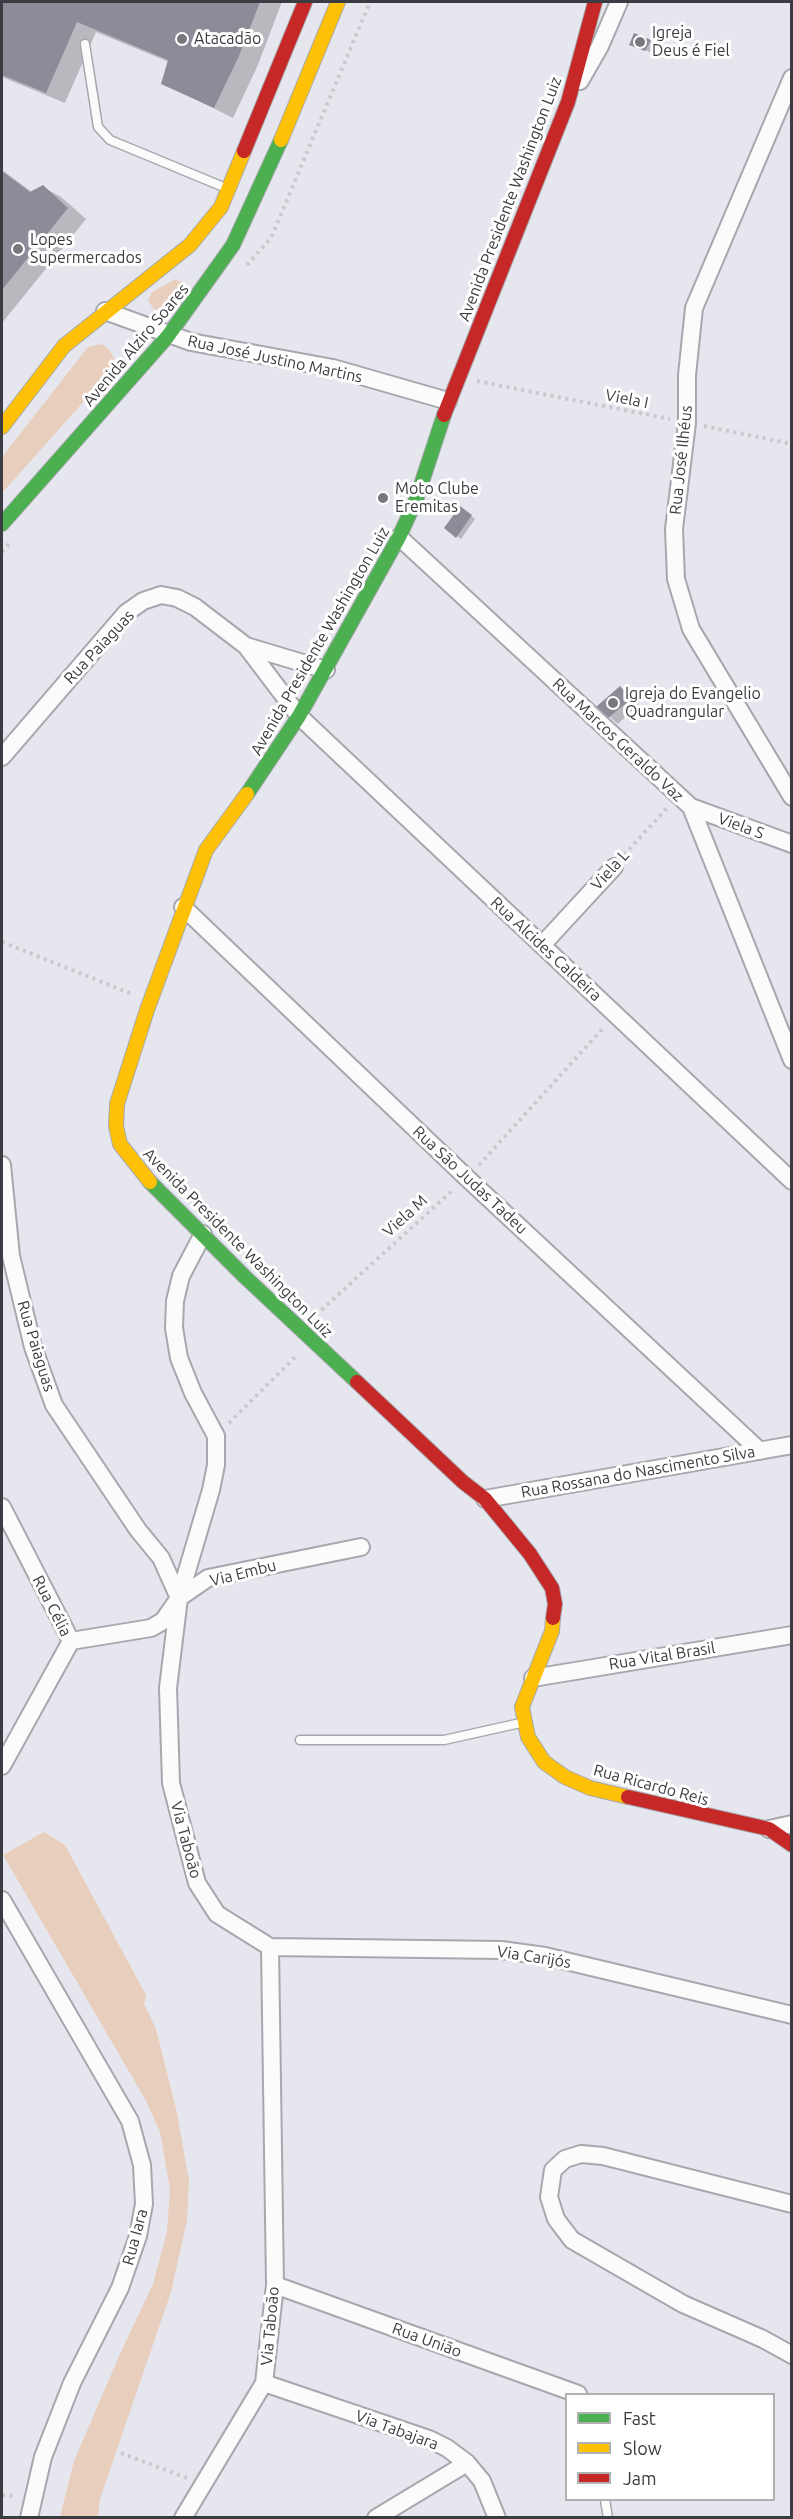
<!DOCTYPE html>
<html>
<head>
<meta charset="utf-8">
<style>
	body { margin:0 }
	#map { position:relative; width:793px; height:2519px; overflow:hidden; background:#e6e7ee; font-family:Ubuntu,sans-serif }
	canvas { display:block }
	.frame { position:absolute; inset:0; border:3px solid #3b3c41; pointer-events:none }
	.legend { position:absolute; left:565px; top:2393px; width:210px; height:108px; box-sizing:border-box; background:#fff; border:2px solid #b1b1b3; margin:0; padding:8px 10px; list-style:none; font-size:18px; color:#3b3c41 }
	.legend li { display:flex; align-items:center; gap:12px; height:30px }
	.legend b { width:30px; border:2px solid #b1b1b3 }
</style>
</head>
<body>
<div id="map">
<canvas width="793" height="2519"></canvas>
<div class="frame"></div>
<ul class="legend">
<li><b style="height:8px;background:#4caf50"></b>Fast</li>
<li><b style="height:8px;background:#ffc107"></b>Slow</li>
<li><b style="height:8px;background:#c62828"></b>Jam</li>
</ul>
</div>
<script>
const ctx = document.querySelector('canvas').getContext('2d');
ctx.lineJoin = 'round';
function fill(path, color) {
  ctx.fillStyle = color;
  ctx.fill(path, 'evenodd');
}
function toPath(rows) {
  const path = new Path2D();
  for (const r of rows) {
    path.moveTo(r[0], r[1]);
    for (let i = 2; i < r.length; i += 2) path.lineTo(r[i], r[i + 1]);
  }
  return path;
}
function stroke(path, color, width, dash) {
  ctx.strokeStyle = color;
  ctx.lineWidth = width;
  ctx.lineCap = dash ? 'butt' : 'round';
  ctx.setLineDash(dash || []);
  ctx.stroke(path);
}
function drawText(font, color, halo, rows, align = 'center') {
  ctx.font = font + ' Ubuntu,sans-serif';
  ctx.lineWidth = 6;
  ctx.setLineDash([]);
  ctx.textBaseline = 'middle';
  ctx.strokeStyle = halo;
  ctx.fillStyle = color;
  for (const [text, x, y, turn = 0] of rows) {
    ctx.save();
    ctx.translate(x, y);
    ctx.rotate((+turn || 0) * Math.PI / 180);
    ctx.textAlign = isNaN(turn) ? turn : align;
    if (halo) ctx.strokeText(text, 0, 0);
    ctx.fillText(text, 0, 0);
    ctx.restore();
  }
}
fill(toPath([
	[174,280,184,282,186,291,164,312,154,309,148,301,152,292],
	[102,344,109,349,114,359,113,369,2,493,2,457,88,347],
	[44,1832,65,1845,146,1995,144,2004,156,2029,177,2113,189,2181,187,2220,171,2292,100,2499,98,2517,60,2517,74,2461,119,2356,153,2284,167,2231,170,2189,160,2132,145,2099,3,1855]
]), '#e8cebc');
fill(toPath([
	[3,2,282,2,257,67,233,118,163,83,169,62,96,32,65,103,2,77],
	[650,41,654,43,650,52,634,46],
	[2,170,32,192,43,187,61,197,86,219,2,323],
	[464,510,475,519,461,539,457,536],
	[620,688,629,693,639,704,618,724,598,707]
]), '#0003');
fill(toPath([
	[2,2,260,2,239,56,214,108,161,84,168,60,77,22,46,93,2,75],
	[634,33,651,40,645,51,629,45],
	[2,171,30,192,43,185,68,208,2,290],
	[460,506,472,515,456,538,444,528],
	[620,686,631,699,607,719,596,707]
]), '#8b8c98');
const lane = toPath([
	[85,44,98,127,110,140,226,188],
	[300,1740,444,1740,525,1722],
	[605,2500,608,2518]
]);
const street = toPath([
	[792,78,694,308,687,375,687,423,674,529,676,579,691,629,792,797],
	[580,81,600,46,619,2],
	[105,311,191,342,333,368,448,401],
	[399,537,691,807,792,1060],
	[246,646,326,670],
	[2,757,126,613,143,601,161,595,177,598,195,607,246,646,299,716,792,1181],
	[691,807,792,844],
	[183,907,467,1178,760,1451],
	[542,945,614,867],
	[2,1165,11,1256,33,1347,54,1405,138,1530,161,1558,179,1598],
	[485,1499,792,1445],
	[2,1507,71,1641,2,1766],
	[71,1641,151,1628,163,1621,179,1598,208,1578,361,1547],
	[533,1678,792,1635],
	[769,1829,792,1824],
	[2,1900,130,2121,142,2165,144,2204,138,2236,120,2288,72,2383,43,2457,29,2518],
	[270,1947,501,1950,545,1956,792,2015],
	[792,2204,603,2156,581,2154,565,2159,553,2170,549,2197,556,2219,572,2240,683,2304,763,2339,792,2355],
	[275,2285,578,2394],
	[264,2383,429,2439,447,2448,467,2463,482,2481,497,2518],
	[183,2518,264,2383,275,2285,270,1947,217,1914,197,1883,171,1783,168,1688,179,1598,211,1490,216,1465,216,1436,193,1393,179,1358,174,1328,175,1301,181,1276,203,1234],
	[376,2518,467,2463]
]);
const fast = toPath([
	[2,524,168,336,233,245,281,140],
	[247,794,299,716,399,537,416,500,444,415],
	[150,1182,245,1277,357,1382]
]);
const slow = toPath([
	[281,140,338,2],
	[2,427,64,346,190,245,221,207,244,151],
	[150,1182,120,1144,116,1126,117,1104,147,1010,206,850,247,794],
	[553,1618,552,1631,522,1707,528,1737,544,1762,565,1777,590,1788,628,1797]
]);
const jam = toPath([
	[244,151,305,2],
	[444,415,568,102,595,2],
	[357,1382,463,1482,485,1499,530,1554,552,1588,555,1604,553,1618],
	[628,1797,769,1829,792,1845]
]);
stroke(lane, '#a7a8ae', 11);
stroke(street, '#a7a8ae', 20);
stroke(fast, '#a7a8ae', 16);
stroke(slow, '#a7a8ae', 16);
stroke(jam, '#a7a8ae', 16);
stroke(toPath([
	[247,265,271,238,370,2],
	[477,381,670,419],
	[704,426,792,444],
	[2,552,9,544],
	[624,855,668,807],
	[2,942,132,994],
	[479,1165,605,1026],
	[316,1315,454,1189],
	[229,1423,298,1354],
	[121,2453,187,2478],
	[2,2495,16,2496]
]), '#c9c9cb', 4, [3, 4.5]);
stroke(lane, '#fbfbfc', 8);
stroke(street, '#fbfbfc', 16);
stroke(fast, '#4caf50', 14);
stroke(slow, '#ffc107', 14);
stroke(jam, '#c62828', 14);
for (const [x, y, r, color] of [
	[182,39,6,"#77787e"],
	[640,42,6,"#77787e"],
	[18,249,6,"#77787e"],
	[383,498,6,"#77787e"],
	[613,703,6,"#77787e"]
]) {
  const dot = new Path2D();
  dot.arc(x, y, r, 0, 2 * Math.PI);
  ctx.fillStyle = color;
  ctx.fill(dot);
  stroke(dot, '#fff', 2);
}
drawText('16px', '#3b3c41', '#fff', [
	["Igreja",652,33],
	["Deus é Fiel",652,51],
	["Atacadão",194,39],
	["Lopes",30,240],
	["Supermercados",30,258],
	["Moto Clube",395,489],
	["Eremitas",395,507],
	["Igreja do Evangelio",625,694],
	["Quadrangular",625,712]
], 'left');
drawText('16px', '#3b3c41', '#fff', [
	["Avenida Presidente Washington Luiz",510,199,-69],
	["Avenida Alziro Soares",136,345,-50],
	["Rua José Justino Martins",275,359,12],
	["Viela I",627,399,11],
	["Rua José Ilhéus",681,460,-84],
	["Avenida Presidente Washington Luiz",320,641,-60],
	["Rua Paiaguas",99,647,-47],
	["Rua Marcos Geraldo Vaz",618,740,43],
	["Viela S",741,826,20],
	["Viela L",610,870,-48],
	["Rua Alcides Caldeira",546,949,43],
	["Rua São Judas Tadeu",470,1180,43],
	["Viela M",405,1216,-42],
	["Avenida Presidente Washington Luiz",238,1243,45],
	["Rua Paiaguas",36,1346,73],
	["Rua Rossana do Nascimento Silva",638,1472,-10],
	["Via Embu",243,1573,-14],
	["Rua Célia",52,1606,63],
	["Rua Vital Brasil",662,1656,-9],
	["Rua Ricardo Reis",651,1785,15],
	["Via Taboão",186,1840,75],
	["Via Carijós",534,1957,9],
	["Rua Iara",135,2237,-75],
	["Via Taboão",270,2326,-85],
	["Rua União",427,2340,20],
	["Via Tabajara",397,2430,20]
]);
</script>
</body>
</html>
